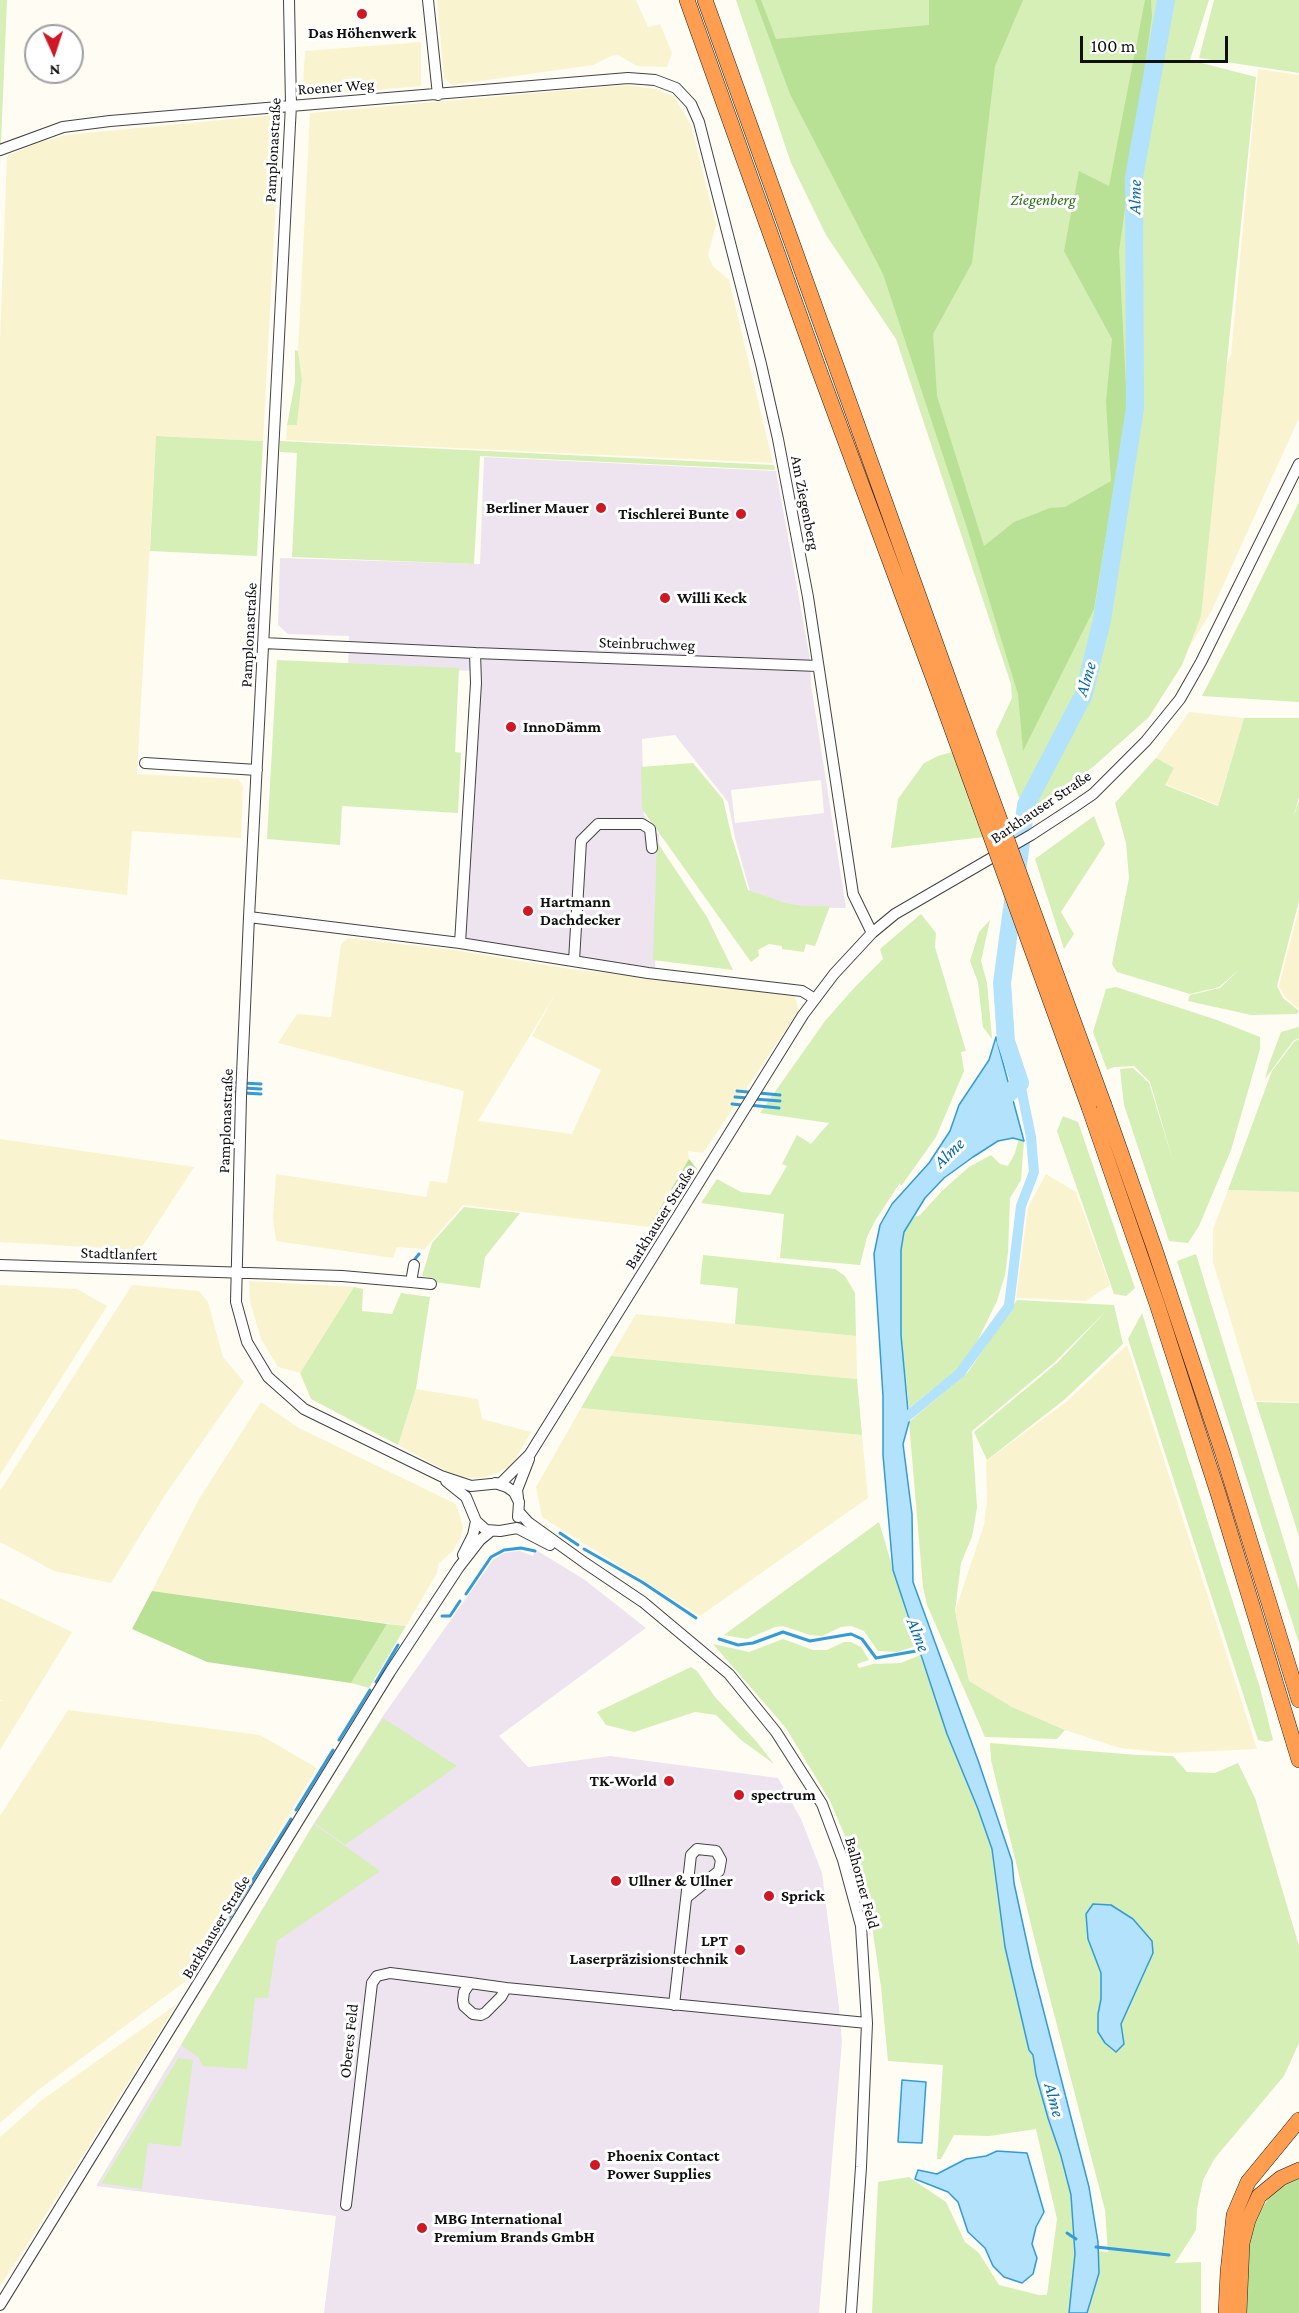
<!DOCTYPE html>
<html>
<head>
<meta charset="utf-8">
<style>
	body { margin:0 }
	#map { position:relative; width:1299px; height:2313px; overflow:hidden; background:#fffcf3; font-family:"Crimson Pro",serif }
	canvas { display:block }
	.north { position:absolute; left:24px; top:24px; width:60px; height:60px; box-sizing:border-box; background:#fff; border:2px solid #9f9f9f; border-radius:50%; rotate:177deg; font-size:16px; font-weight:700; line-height:24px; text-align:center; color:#101010 }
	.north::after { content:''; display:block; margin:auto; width:21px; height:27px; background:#d01824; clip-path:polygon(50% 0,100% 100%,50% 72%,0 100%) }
	.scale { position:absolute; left:1080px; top:36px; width:148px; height:27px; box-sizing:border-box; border:3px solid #101010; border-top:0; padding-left:8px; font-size:18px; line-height:21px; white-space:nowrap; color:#101010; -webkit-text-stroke:4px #fff; paint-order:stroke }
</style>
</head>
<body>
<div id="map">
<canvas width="1299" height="2313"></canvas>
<div class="north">N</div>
<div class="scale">100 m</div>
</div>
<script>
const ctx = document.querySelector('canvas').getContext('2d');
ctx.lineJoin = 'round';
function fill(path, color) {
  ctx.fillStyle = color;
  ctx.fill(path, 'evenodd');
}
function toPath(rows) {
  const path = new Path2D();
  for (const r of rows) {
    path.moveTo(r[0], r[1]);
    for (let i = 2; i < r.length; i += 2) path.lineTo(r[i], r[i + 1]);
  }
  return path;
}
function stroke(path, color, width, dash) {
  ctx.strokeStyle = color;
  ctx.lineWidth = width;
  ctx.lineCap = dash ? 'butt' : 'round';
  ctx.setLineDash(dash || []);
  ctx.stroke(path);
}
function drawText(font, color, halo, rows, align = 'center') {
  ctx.font = font + ' "Crimson Pro",serif';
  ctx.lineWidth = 6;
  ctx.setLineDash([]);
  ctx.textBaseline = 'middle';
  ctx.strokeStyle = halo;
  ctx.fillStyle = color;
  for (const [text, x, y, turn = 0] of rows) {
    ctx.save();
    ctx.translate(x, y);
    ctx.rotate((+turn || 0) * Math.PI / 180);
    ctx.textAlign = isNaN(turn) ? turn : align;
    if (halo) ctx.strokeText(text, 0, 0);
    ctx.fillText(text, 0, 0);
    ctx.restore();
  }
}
fill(toPath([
	[484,457,776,471,810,659,811,685,846,908,790,907,751,895,735,838,728,802,675,735,642,739,644,815,659,835,655,973,464,946,475,671,348,666,349,636,288,634,278,625,280,558,480,564],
	[821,780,824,813,735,823,731,790],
	[536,1550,585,1580,646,1628,499,1736,528,1767,610,1756,778,1778,801,1819,822,1873,839,2007,842,2042,819,2313,324,2313,336,2216,96,2186,314,1823,383,1716,493,1560,504,1553,520,1551,533,1556],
	[178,2058,181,2147,148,2142,101,2183]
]), '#eee4ef');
fill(toPath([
	[437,0,636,0,648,27,660,24,672,53,667,67,637,66,618,55,611,56,593,65,452,85,444,78],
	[421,42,421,86,307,96,303,86,305,51],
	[1258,69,1299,75,1299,418,1212,610,1148,715,1067,791,1104,665,1231,354],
	[627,85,656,89,674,96,691,125,716,225,708,255,713,266,729,280,773,463,286,440,287,425,297,425,302,379,298,351,310,113],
	[273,115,280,124,263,441,156,436,137,774,238,779,243,786,241,838,132,831,127,895,0,879,0,341,7,156,37,143,66,135],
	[1189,712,1244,718,1218,805,1165,784,1174,768,1156,758],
	[1299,908,1299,1009,1285,997,1279,986],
	[348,938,454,950,571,969,794,995,799,1010,703,1153,688,1151,689,1159,649,1227,463,1205,425,1249,397,1247,393,1258,276,1241,273,1218,276,1174,426,1197,430,1181,447,1183,464,1091,278,1043,297,1014,331,1017,341,944],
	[556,993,532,1036,601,1070,572,1134,478,1121],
	[0,1139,194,1167,140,1250,0,1242],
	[1046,1174,1076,1192,1110,1285,1086,1301,1016,1298,1028,1207],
	[1228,1190,1299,1192,1299,1402,1255,1401,1213,1262,1213,1229],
	[249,1281,354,1287,300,1373,278,1367,261,1339,250,1302],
	[0,1285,77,1289,107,1306,0,1475],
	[132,1285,199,1291,208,1302,223,1357,244,1382,165,1495,111,1583,54,1571,0,1542,0,1491],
	[636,1314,856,1336,857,1379,611,1356],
	[1127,1345,1257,1749,1168,1753,1120,1748,1065,1730,1012,1707,969,1681,955,1611,984,1525,987,1500,986,1461,1066,1402],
	[416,1389,478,1399,482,1419,531,1432,513,1464,498,1473,481,1478,459,1478,398,1445],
	[261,1402,299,1428,456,1504,463,1526,461,1537,453,1551,439,1563,437,1573,406,1626,152,1591,199,1499],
	[581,1408,862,1435,868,1498,700,1616,542,1517,536,1487],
	[0,1598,72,1632,0,1750,0,1701,4,1701,0,1700],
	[68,1710,260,1735,317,1768,190,1978,37,2091,0,2123,0,1816],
	[177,2004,25,2248,0,2286,0,2137,42,2100]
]), '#f9f4cf');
fill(toPath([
	[0,0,7,0,0,165],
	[736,0,1209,0,1190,60,1256,77,1201,616,1182,665,1149,717,1093,767,1025,815,996,732,1012,698,1011,684,896,339,826,235,791,163],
	[1214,0,1299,0,1299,73,1199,58],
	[295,350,298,351,302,379,297,425,287,425,295,382],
	[156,436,263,441,257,556,150,551],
	[280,441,774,465,775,470,480,456,474,564,292,557,297,453,280,452],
	[1299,502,1299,702,1202,696,1245,612],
	[277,660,459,668,455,752,461,753,458,813,342,806,340,845,267,839],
	[1244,718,1299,718,1299,797,1293,819,1299,801,1299,901,1277,986,1283,998,1299,1011,1297,1014,1251,1015,1188,1001,1190,995,1220,988,1240,969,1219,987,1190,994,1117,972,1112,964,1129,878,1126,843,1115,803,1156,758,1174,768,1165,785,1218,806],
	[979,744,984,837,891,848,898,799,924,763,938,756],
	[693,763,723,799,731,834,748,890,785,903,804,906,830,906,815,946,806,944,804,952,782,949,782,946,769,944,758,950,759,956,751,962,642,809,641,767],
	[1094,816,1105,844,1061,912,1074,934,1064,949,1035,859],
	[657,842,707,917,733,970,653,960],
	[921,914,936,933,935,947,966,1051,961,1052,964,1071,936,1137,902,1185,899,1184,875,1221,867,1237,860,1265,780,1258,784,1214,701,1203,717,1179,741,1192,770,1195,787,1166,782,1164,797,1135,811,1144,829,1123,760,1113,825,1021,854,988,883,959,880,949],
	[990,920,981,961,987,983,992,1039,983,1027,978,982,970,961,979,932],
	[1116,987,1217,1020,1260,1037,1260,1049,1231,1150,1199,1226,1188,1243,1169,1241,1124,1105,1120,1069,1133,1068,1149,1083,1174,1164,1150,1082,1134,1066,1114,1067,1107,1070,1093,1032,1106,989],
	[1299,1027,1299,1038,1293,1041,1265,1079,1269,1064,1281,1032],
	[1299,1039,1299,1192,1228,1190,1272,1071,1294,1042],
	[1063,1116,1078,1122,1135,1288,1126,1296,1114,1294,1057,1131],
	[1019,1138,1024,1141,1021,1180,1010,1198,1008,1252,1005,1275,997,1301,976,1344,957,1370,909,1408,901,1335,901,1250,904,1232,911,1218,920,1215,943,1190,969,1167,991,1155,1000,1164,1008,1166,1015,1153],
	[464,1207,520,1213,485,1257,480,1288,434,1282,434,1278,422,1276,432,1243],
	[1196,1254,1299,1590,1299,1643,1177,1261],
	[703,1255,835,1269,845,1276,855,1293,856,1336,735,1324,738,1288,700,1284],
	[354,1287,363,1289,362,1311,392,1314,401,1293,430,1297,416,1389,398,1445,311,1399,300,1373],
	[1017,1300,1114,1305,1123,1344,1064,1400,987,1460,974,1432,1057,1363,1109,1308,1056,1361,972,1431,977,1508,972,1537,961,1563,955,1611,969,1681,1012,1707,1065,1730,1057,1739,985,1737,927,1605,923,1587,909,1422,968,1372],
	[1142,1313,1260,1688,1273,1740,1267,1742,1258,1740,1128,1339],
	[611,1356,857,1379,862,1435,581,1408],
	[1256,1402,1299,1403,1299,1536],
	[879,1522,916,1646,897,1652,878,1651,864,1631,851,1626,841,1627,822,1636,810,1635,783,1626,775,1627,747,1639,724,1635],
	[387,1624,406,1626,369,1688,351,1683],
	[783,1639,813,1650,827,1650,844,1642,851,1642,861,1647,869,1660,857,1664,859,1668,873,1664,901,1663,920,1655,947,1734,978,1809,992,1849,1005,1947,1029,2050,1033,2054,1036,2075,1048,2118,1061,2156,1071,2195,1075,2254,1069,2313,872,2313,878,2182,909,2177,946,2202,965,2242,979,2253,999,2285,1039,2295,1047,2295,1057,2219,1036,2129,989,2136,954,2135,941,2159,937,2159,943,2065,888,2061,881,1987,871,1919,853,1855,830,1801,786,1728,713,1644,749,1652],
	[691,1667,697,1671,715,1697,756,1741,774,1764,741,1740,716,1715,695,1712,634,1732,606,1725,597,1712],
	[383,1718,457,1766,345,1845,315,1823],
	[990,1743,1137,1755,1173,1756,1187,1772,1215,1773,1238,1763,1255,1798,1299,1946,1299,2043,1284,2076,1215,2158,1203,2180,1197,2209,1196,2230,1175,2263,1201,2262,1201,2313,1087,2313,1099,2273,1098,2251,1108,2252,1105,2210,1034,1937,991,1760],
	[1148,1967,1136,1988,1121,2024,1124,2043,1098,2014,1101,1999,1101,1973],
	[314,1824,380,1871,277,1941,268,1998,255,1998,247,2069,202,2066,199,2058,181,2045],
	[178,2058,193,2060,181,2147,148,2143,142,2189,101,2183]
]), '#d5efb7');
fill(toPath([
	[755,0,761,0,776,39,929,25,929,0,1023,0,995,66,972,263,933,334,937,396,984,546,1014,522,1050,508,1065,507,1111,481,1106,402,1112,339,1064,251,1079,171,1109,186,1145,0,1151,0,1152,16,1119,251,1127,406,1094,609,1023,751,1018,694,967,528,883,274,790,94],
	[689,1159,697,1169,661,1228,649,1227],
	[152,1591,387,1624,351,1683,207,1662,132,1629],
	[1296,2177,1299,2177,1299,2313,1247,2313,1247,2257,1250,2234,1258,2214,1271,2195]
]), '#b9e195');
const water = toPath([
	[996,1037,1024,1141,1013,1138,998,1141,973,1157,944,1178,925,1198,904,1232,901,1250,901,1335,909,1422,903,1444,912,1514,913,1582,979,1763,1012,1861,1014,1883,1032,1966,1089,2187,1098,2242,1099,2273,1087,2313,1069,2313,1075,2254,1071,2195,1061,2156,1048,2118,1036,2075,1033,2055,1029,2050,1005,1947,992,1849,978,1809,947,1734,893,1570,883,1455,883,1396,874,1254,880,1225,892,1204,929,1163,950,1131,959,1105,989,1060,996,1037],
	[1093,1904,1111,1905,1133,1919,1152,1941,1153,1953,1121,2024,1124,2044,1116,2052,1105,2043,1098,2032,1098,2014,1101,1999,1101,1973,1088,1939,1086,1914,1093,1904],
	[902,2080,926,2082,922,2143,898,2142,902,2080],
	[997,2151,1027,2153,1044,2212,1036,2227,1032,2244,1037,2258,1033,2274,1022,2283,1004,2277,993,2266,985,2248,968,2232,958,2202,948,2192,915,2179,918,2170,937,2174,966,2159,986,2156,997,2151]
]);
fill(water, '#b2e2fc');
stroke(water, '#319bdb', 1.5);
stroke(toPath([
	[224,1082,261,1084],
	[225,1087,238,1088],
	[244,1088,261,1089],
	[737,1091,780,1095],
	[225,1092,238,1092],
	[244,1093,261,1094],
	[735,1097,748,1098],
	[754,1099,780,1101],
	[732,1104,742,1105],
	[749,1105,779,1108],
	[415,1259,419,1254],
	[560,1533,578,1545],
	[584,1549,642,1582,696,1618],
	[466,1594,491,1557,504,1550,521,1548,535,1551],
	[442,1616,450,1616,460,1601],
	[719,1639,738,1645,753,1643,783,1632,810,1641,851,1634,862,1639,876,1658,922,1650],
	[376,1682,398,1645],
	[339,1740,370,1690],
	[296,1810,333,1750],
	[209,1950,291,1819],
	[1067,2233,1076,2239],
	[1096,2247,1169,2255]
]), '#319bdb', 3);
stroke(toPath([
	[899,1423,960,1373,1009,1306,1021,1206,1034,1172,1031,1137,1020,1083]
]), '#b2e2fc', 10);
stroke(toPath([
	[994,1107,1020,1083,1006,1041,1002,983,1026,805,1084,694,1102,620,1135,408,1134,177,1166,0]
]), '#b2e2fc', 18);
const minor = toPath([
	[289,0,291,105,249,917,241,1097,236,1302,247,1342,268,1377,304,1409,441,1476,471,1486,501,1483,530,1454,803,1015,834,974,872,933,895,914,1031,835,1074,807,1093,794,1146,741,1180,699,1201,662,1299,464],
	[428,0,438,95],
	[0,150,63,127,110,121,628,78,655,80,676,88,691,104,699,122,761,364,778,439,808,597,853,894,872,933],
	[263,643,475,653],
	[145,763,257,770],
	[249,917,460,943,648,973,802,991,815,999],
	[460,943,476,683,475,653,818,666],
	[574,961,581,841,598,824,642,824,650,829,652,848],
	[0,1265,342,1276,411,1282,414,1265],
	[411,1282,431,1284],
	[446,1481,466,1497,476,1521,486,1530,500,1531,517,1528,550,1545],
	[495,1483,507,1487,514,1492,519,1502,518,1517],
	[518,1498,517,1490,529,1459],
	[519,1512,528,1522,585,1563,643,1602,729,1674,776,1732,822,1804,843,1860,861,1926,867,2023,861,2167,851,2313],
	[463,1555,473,1535,476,1521],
	[506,1988,470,1983,464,1992,463,2000,464,2006,473,2014,481,2015,485,2013,501,1997,506,1988,867,2023],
	[674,2005,691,1855,697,1849,716,1851,721,1860,719,1871,687,1897],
	[346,2205,372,1983,377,1976,390,1973,470,1983],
	[0,2305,390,1672,459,1567,480,1540,491,1531]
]);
const highway = toPath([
	[687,0,819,370,940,696],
	[705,0,953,692],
	[1104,1105,1155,1250,1223,1454,1299,1700],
	[1089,1107,1157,1304,1218,1493,1299,1760],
	[1226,2313,1228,2272,1234,2215,1248,2182,1299,2120],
	[1239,2313,1242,2243,1248,2220,1259,2196,1281,2178,1299,2170]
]);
stroke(minor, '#434343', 12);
stroke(highway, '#212121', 16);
stroke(minor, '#fff', 10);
stroke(highway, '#ff9d51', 15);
const highwayBridge = toPath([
	[953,692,1104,1105],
	[940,696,1089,1107]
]);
stroke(highwayBridge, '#212121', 16, []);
stroke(highwayBridge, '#ff9d51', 15);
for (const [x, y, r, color] of [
	[362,14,6,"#d01824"],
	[601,508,6,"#d01824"],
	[741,514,6,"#d01824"],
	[665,598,6,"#d01824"],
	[511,727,6,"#d01824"],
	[528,911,6,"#d01824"],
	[669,1781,6,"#d01824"],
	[739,1795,6,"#d01824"],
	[616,1881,6,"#d01824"],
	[769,1896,6,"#d01824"],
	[740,1950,6,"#d01824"],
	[595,2165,6,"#d01824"],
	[422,2228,6,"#d01824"]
]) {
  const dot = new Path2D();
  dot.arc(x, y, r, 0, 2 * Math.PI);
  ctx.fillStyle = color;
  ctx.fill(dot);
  stroke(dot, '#fff', 2);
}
drawText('bold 16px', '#101010', '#fff', [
	["Das Höhenwerk",362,33,"center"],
	["Berliner Mauer",589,508,"right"],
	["Tischlerei Bunte",729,514,"right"],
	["Willi Keck",677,598],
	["InnoDämm",523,727],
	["Hartmann",540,902],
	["Dachdecker",540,920],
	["TK-World",657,1781,"right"],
	["spectrum",751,1795],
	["Ullner & Ullner",628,1881],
	["Sprick",781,1896],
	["LPT",728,1941,"right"],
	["Laserpräzisionstechnik",728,1959,"right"],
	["Phoenix Contact",607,2156],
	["Power Supplies",607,2174],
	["MBG International",434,2219],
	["Premium Brands GmbH",434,2237]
], 'left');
drawText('16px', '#101010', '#fff', [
	["Roener Weg",336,87,-4],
	["Pamplonastraße",273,150,-87],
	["Am Ziegenberg",805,503,79],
	["Pamplonastraße",249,635,-87],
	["Steinbruchweg",647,644,2],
	["Barkhauser Straße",1041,807,-34],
	["Pamplonastraße",226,1121,-88],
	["Barkhauser Straße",660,1218,-58],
	["Stadtlanfert",119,1254,2],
	["Balhorner Feld",862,1883,75],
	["Barkhauser Straße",216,1927,-59],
	["Oberes Feld",349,2041,-84]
]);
drawText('italic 16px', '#2c7018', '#fff', [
	["Ziegenberg",1043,200]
]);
drawText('italic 18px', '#0a6bb1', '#fff', [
	["Alme",1135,197,-89],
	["Alme",1086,679,-73],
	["Alme",949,1153,-44],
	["Alme",918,1635,68],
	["Alme",1054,2100,75]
]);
</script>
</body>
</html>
